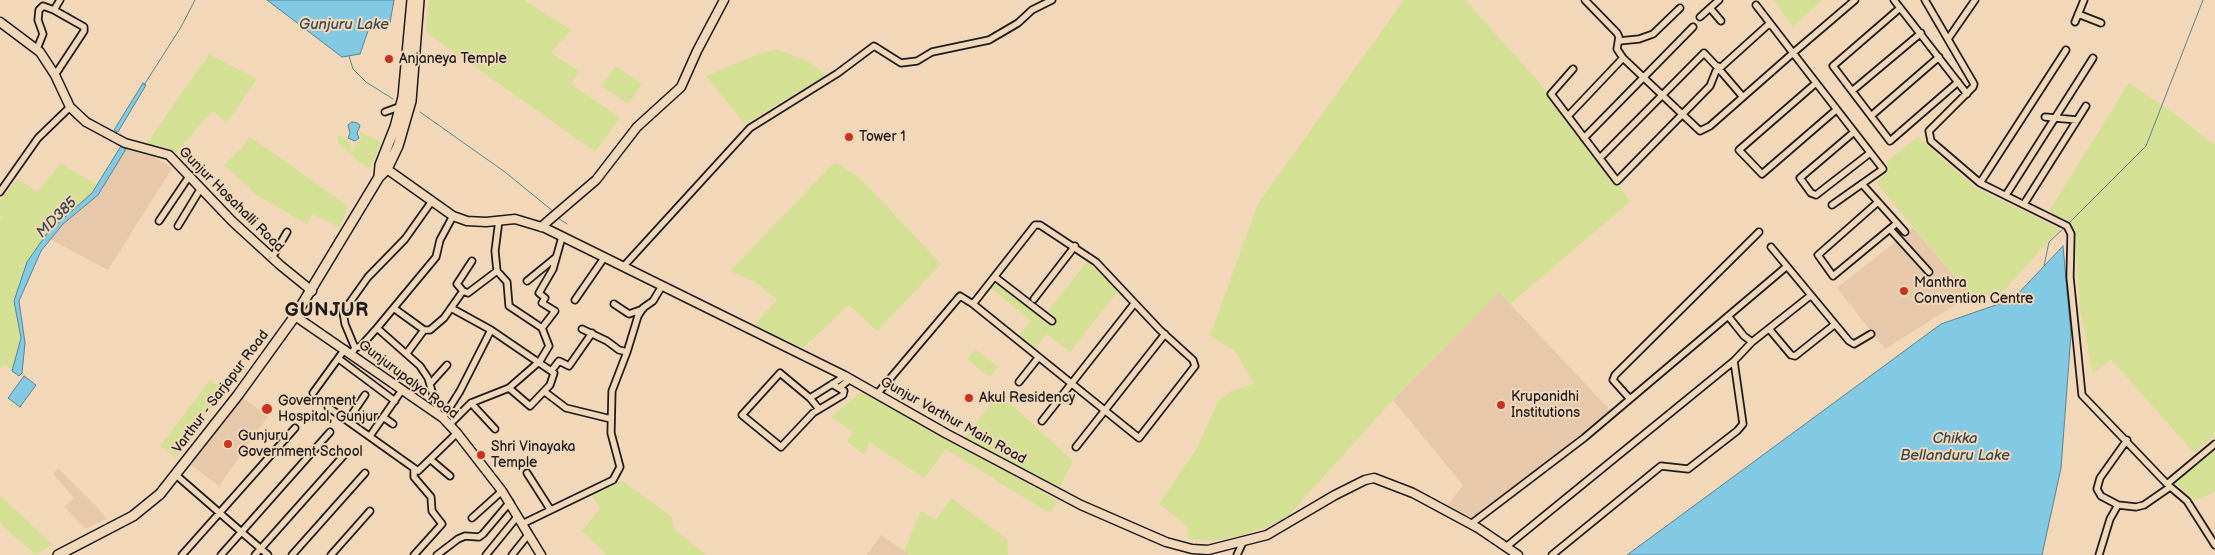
<!DOCTYPE html>
<html>
<head>
<meta charset="utf-8">
<style>
	body { margin:0 }
	canvas { display:block; background:#f2d7b9 }
</style>
</head>
<body>
<canvas width="2215" height="555"></canvas>
<script>
const ctx = document.querySelector('canvas').getContext('2d');
ctx.lineJoin = 'round';
function fill(path, color) {
  ctx.fillStyle = color;
  ctx.fill(path, 'evenodd');
}
function toPath(rows) {
  const path = new Path2D();
  for (const r of rows) {
    path.moveTo(r[0], r[1]);
    for (let i = 2; i < r.length; i += 2) path.lineTo(r[i], r[i + 1]);
  }
  return path;
}
function stroke(path, color, width, dash) {
  ctx.strokeStyle = color;
  ctx.lineWidth = width;
  ctx.lineCap = dash ? 'butt' : 'round';
  ctx.setLineDash(dash || []);
  ctx.stroke(path);
}
function drawText(font, color, halo, rows, align = 'center') {
  ctx.font = font + ' "Balsamiq Sans",sans-serif';
  ctx.lineWidth = 4;
  ctx.setLineDash([]);
  ctx.textBaseline = 'middle';
  ctx.strokeStyle = halo;
  ctx.fillStyle = color;
  for (const [text, x, y, turn = 0] of rows) {
    ctx.save();
    ctx.translate(x, y);
    ctx.rotate((+turn || 0) * Math.PI / 180);
    ctx.textAlign = isNaN(turn) ? turn : align;
    if (halo) ctx.strokeText(text, 0, 0);
    ctx.fillText(text, 0, 0);
    ctx.restore();
  }
}
fill(toPath([
	[126,149,156,158,172,168,108,270,50,239,63,224,98,195],
	[1913,228,1971,295,1885,349,1837,288],
	[1499,292,1610,410,1476,519,1448,505,1463,485,1393,400],
	[243,398,268,416,219,486,191,465],
	[58,468,97,507,107,519,85,529,82,526,65,507,74,498,53,474],
	[881,535,910,555,867,555]
]), '#e7c8ab');
fill(toPath([
	[429,0,524,0,571,30,551,53,579,71,571,84,620,118,595,152,426,32],
	[1404,0,1465,0,1538,81,1631,201,1510,304,1499,292,1393,400,1289,515,1272,525,1239,536,1211,541,1188,539,1188,527,1159,504,1197,448,1218,401,1231,391,1254,384,1236,352,1210,336,1258,204],
	[1774,0,1822,0,1793,27],
	[776,49,805,60,826,75,745,124,706,76,746,59],
	[209,54,257,79,227,122,212,111,176,153,165,147,147,143],
	[616,66,642,84,628,104,602,86],
	[2129,83,2171,111,2215,145,2215,435,2194,453,2111,359,2093,374,2080,308,2074,230,2049,211],
	[360,132,382,142,369,170,339,144,337,137,341,135,351,144,350,151,354,152,355,145,361,140],
	[249,136,348,206,340,228,313,214,306,224,257,195,224,165,243,147],
	[1918,137,1976,188,2060,229,1999,296,1971,295,1876,183,1890,169,1886,162],
	[835,162,860,178,941,264,877,331,849,305,803,348,754,325,777,300,755,282,730,271],
	[60,163,97,185,92,193,48,232,14,301,21,338,18,355,12,371,5,365,0,368,0,221,3,216,0,215,0,200,18,179,38,192],
	[1087,261,1118,291,1070,352,1047,334,1034,349,1019,336,1031,321,991,288,999,277,1047,313],
	[975,349,998,367,989,377,967,359],
	[210,380,224,390,176,458,160,446],
	[863,390,1058,501,1049,513,946,449,924,478,869,442,865,455,847,442,854,432,831,417],
	[999,393,1073,461,1059,488,965,438],
	[2215,449,2215,492,2195,500,2174,483],
	[623,481,672,517,673,527,678,532,706,555,607,555,582,531,600,508,591,494],
	[0,495,53,545,36,554,17,539,0,523],
	[951,498,1007,539,1008,555,910,555,904,551,921,511,936,520]
]), '#d4e194');
const water = toPath([
	[267,0,394,0,390,23,369,28,360,54,342,57,267,0],
	[143,83,146,85,118,132,114,130,143,83],
	[352,122,358,123,360,126,357,133,359,138,355,141,348,138,350,133,348,125,352,122],
	[121,146,126,149,98,195,63,224,41,251,19,301,25,343,22,373,19,376,12,371,21,338,14,301,27,262,48,232,92,193,121,146],
	[2063,246,2071,334,2061,468,2042,555,1627,555,1941,324,2013,299,2063,246],
	[24,376,36,385,20,407,8,398,24,376]
]);
fill(water, '#82c9e3');
stroke(water, '#598493', 1);
stroke(toPath([
	[349,56,353,69,366,82,393,99],
	[144,85,181,27,195,0],
	[420,112,505,172,554,212],
	[558,218,567,224],
	[2068,224,2146,146,2203,0],
	[2044,266,2049,242,2064,228]
]), '#598493', 1);
const street = toPath([
	[1585,0,1617,33,1619,37,1617,49,1623,58,1700,131,1710,126,1793,53,1756,5],
	[1894,0,1967,94],
	[1925,0,1974,84,1973,87,1929,131,1931,141,1980,183,2067,226,2071,234,2070,277,2082,395,2167,484,2187,501,2215,545],
	[1710,8,1721,21],
	[1900,8,1833,66,1890,141,1958,82],
	[2078,14,2101,23],
	[1700,17,1719,0],
	[2075,22,2084,0],
	[1948,39,1975,0],
	[1619,41,1639,39,1653,34,1680,8],
	[37,49,43,34,38,20,39,10,43,6,54,10],
	[1573,69,1551,94,1617,181,1710,86,1718,66],
	[1719,69,1743,97],
	[55,75,84,31,84,27,54,10,60,0],
	[1816,83,1739,150,1762,174,1836,110],
	[1852,91,1921,33],
	[385,112,396,108,400,111],
	[1568,116,1623,58],
	[1871,116,1939,57],
	[2045,117,2077,120],
	[1854,132,1800,178,1811,193,1816,195,1870,153],
	[1584,138,1693,27],
	[1600,158,1704,53,1719,69,1770,23],
	[1980,183,2066,50],
	[1862,184,1905,232],
	[0,192,38,138,70,107],
	[2006,195,2093,58],
	[1878,202,1818,255,1833,276,1897,223],
	[2024,204,2086,106],
	[1832,205,1883,169,1793,53,1855,0],
	[159,221,190,175],
	[178,226,201,188],
	[1890,229,1929,272],
	[1771,247,1849,341,1854,344,1871,334],
	[272,258,287,232],
	[623,267,750,128,838,73,874,46,901,63,917,61,932,52,989,40,1018,23,1032,10,1052,0],
	[497,271,495,251,499,220],
	[995,277,1052,321],
	[527,281,555,258],
	[463,291,457,284,472,261],
	[1034,299,1075,246],
	[575,300,604,258],
	[614,304,629,314,643,309],
	[395,309,424,330,430,330,444,318,463,291,468,293,497,271,507,282,509,306,542,328,549,346,540,361,509,388,471,403,449,425],
	[1728,316,1744,336,1752,342],
	[542,328,555,311,542,303,545,298,539,293,553,269,562,237],
	[582,329,607,341,619,350,627,352,638,316,643,308,653,301,662,286],
	[491,330,554,373,550,385,530,406,509,388],
	[1770,330,1791,355,1795,356,1834,325],
	[355,348,361,346,377,328],
	[352,353,355,348,345,324,343,312,368,277,405,239,432,201],
	[407,353,424,330],
	[339,359,395,401],
	[552,370,559,361,569,366,592,333],
	[1019,382,1038,358],
	[430,384,447,365],
	[832,384,844,391,843,395,813,413,781,447,742,415,780,373,810,398,845,376],
	[839,388,850,379],
	[545,392,566,408,611,419],
	[313,393,345,349],
	[877,394,960,296,973,304,1139,438,1195,366,1193,360,1160,330,1096,262,1040,225,1035,225,973,304],
	[810,398,819,409],
	[1629,398,1613,380,1615,375,1759,232],
	[471,403,495,429],
	[328,407,418,471,457,433],
	[439,415,428,378,420,366,377,328,436,257,440,240,453,216],
	[383,417,393,424],
	[443,418,460,391,491,330,451,308],
	[348,420,365,395],
	[1042,421,1134,304],
	[370,436,402,390],
	[2127,440,2100,478,2097,489,2101,496,2118,505,2136,507,2144,505,2170,487],
	[1076,447,1165,334],
	[431,460,450,476],
	[527,473,550,509],
	[176,475,268,555],
	[2167,484,2215,444],
	[472,518,502,491],
	[522,524,613,480,620,467,611,433,612,391,627,352],
	[1471,524,1584,438,1786,267],
	[1506,547,1734,361,1752,342,1810,296],
	[182,555,295,428],
	[221,555,330,432],
	[255,555,345,454],
	[292,555,365,473],
	[331,555,370,511],
	[414,555,442,524,432,511,431,497,414,477,414,469],
	[437,555,458,539,465,536,479,537,483,534,510,502],
	[486,555,517,517],
	[512,555,528,535],
	[1237,555,1243,542],
	[1552,555,1661,466,1688,469,1737,431,1743,424,1734,361],
	[2099,555,2110,519,2118,505]
]);
const secondary = toPath([
	[0,22,40,52,55,75,70,107,86,122,125,143,169,155,232,221,280,265,312,291],
	[384,167,453,216,467,221,486,222,515,219,545,228,845,376,947,434,1081,505,1166,542,1192,549,1208,550,1267,535,1335,495,1365,480,1374,478,1413,493,1478,528,1518,555],
	[541,227,596,180,637,127,681,87,697,51,724,0],
	[295,316,443,418,457,433,502,491,541,555]
]);
const primary = toPath([
	[379,177,380,165,395,127,403,97,412,0],
	[58,555,133,516,160,494,238,395,295,316,379,177,387,169,398,146,411,101,419,0]
]);
stroke(street, '#1c1c1c', 9);
stroke(secondary, '#1c1c1c', 11);
stroke(primary, '#1c1c1c', 12);
stroke(street, '#f2d7b9', 5.5);
stroke(secondary, '#f2d7b9', 8);
stroke(primary, '#f2d7b9', 9);
for (const [x, y, r, color] of [
	[389,59,5,"#c8321e"],
	[849,137,5,"#c8321e"],
	[1904,291,5,"#c8321e"],
	[969,398,5,"#c8321e"],
	[1501,405,5,"#c8321e"],
	[267,409,6,"#c8321e"],
	[228,444,5,"#c8321e"],
	[481,455,5,"#c8321e"]
]) {
  const dot = new Path2D();
  dot.arc(x, y, r, 0, 2 * Math.PI);
  ctx.fillStyle = color;
  ctx.fill(dot);
  stroke(dot, '#f2d7b9', 2);
}
drawText('14px', '#1c1c1c', '#f2d7b9', [
	["Anjaneya Temple",399,59],
	["Tower 1",859,137],
	["Manthra",1914,283],
	["Convention Centre",1914,299],
	["Krupanidhi",1511,397],
	["Institutions",1511,413],
	["Akul Residency",979,398],
	["Government",278,401],
	["Hospital, Gunjur",278,417],
	["Gunjuru",238,436],
	["Government School",238,452],
	["Shri Vinayaka",491,447],
	["Temple",491,463]
], 'left');
drawText('14px', '#1c1c1c', '#f2d7b9', [
	["Gunjur Hosahalli Road",231,200,45],
	["Gunjurupalya Road",408,380,37],
	["Varthur - Sarjapur Road",221,392,-53],
	["Gunjur Varthur Main Road",953,421,29]
]);
drawText('italic 15px', '#36474e', '#f2d7b9', [
	["Gunjuru Lake",344,25],
	["MD385",57,218,-45],
	["Chikka",1955,439],
	["Bellanduru Lake",1955,456]
]);
ctx.letterSpacing = '1px';
drawText('bold 19px', '#1c1c1c', '#f2d7b9', [
	["GUNJUR",327,311]
]);
ctx.letterSpacing = '0px';
</script>
</body>
</html>
